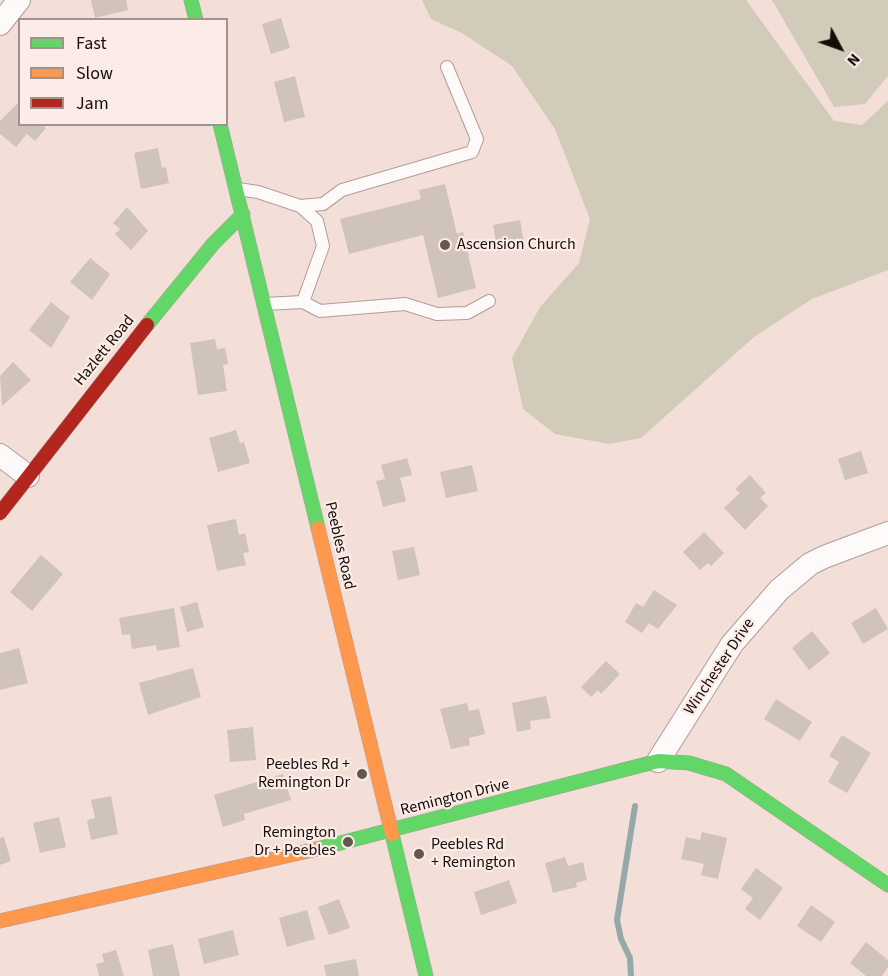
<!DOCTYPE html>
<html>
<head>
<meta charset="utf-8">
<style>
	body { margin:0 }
	#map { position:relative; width:888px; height:976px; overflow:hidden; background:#f3dfd8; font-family:"Source Sans 3",sans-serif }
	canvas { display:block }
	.legend { position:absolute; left:18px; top:18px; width:210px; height:108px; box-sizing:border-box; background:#fbece7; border:2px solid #a0928e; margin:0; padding:8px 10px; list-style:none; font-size:18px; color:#170c08 }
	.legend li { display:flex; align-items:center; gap:12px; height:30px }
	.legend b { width:30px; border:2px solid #a0928e }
	.north { position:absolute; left:810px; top:18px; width:60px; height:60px; -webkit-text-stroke:4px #fbece7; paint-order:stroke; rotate:131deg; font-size:16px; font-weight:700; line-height:24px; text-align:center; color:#170c08 }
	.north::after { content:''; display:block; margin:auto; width:21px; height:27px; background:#170c08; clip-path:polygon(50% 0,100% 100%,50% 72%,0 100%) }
</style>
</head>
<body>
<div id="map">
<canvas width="888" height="976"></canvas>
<ul class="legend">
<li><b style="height:8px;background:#63d668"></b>Fast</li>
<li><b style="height:8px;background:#ff974d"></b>Slow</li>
<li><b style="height:8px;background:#b3261e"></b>Jam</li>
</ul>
<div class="north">N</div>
</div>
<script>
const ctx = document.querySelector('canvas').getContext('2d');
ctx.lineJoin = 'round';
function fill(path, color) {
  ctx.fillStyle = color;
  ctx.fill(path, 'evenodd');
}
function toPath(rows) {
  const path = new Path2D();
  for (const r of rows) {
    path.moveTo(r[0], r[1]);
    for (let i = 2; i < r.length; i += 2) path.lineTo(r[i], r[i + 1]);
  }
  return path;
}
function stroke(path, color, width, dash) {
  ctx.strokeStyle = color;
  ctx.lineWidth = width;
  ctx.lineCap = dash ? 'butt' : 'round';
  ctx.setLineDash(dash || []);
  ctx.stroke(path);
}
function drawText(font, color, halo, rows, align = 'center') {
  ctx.font = font + ' "Source Sans 3",sans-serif';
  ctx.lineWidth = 4.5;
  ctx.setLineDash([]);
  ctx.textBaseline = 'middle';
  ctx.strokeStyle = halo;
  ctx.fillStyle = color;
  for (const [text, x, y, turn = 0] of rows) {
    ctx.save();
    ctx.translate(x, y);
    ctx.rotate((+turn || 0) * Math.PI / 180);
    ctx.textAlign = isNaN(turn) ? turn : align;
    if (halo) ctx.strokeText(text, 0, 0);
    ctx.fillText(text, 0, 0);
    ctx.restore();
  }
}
fill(toPath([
	[422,0,746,0,834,121,862,125,888,101,888,270,812,299,754,337,641,438,609,444,555,434,523,409,512,358,540,307,579,263,590,219,555,129,512,66,462,33,431,19],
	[772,0,888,0,888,76,865,104,834,107]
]), '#d2cbb9');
stroke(toPath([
	[631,976,630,958,621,939,617,920,635,806]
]), '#95a9a9', 6);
fill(toPath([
	[91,0,126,0,128,10,95,18],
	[281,18,290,48,271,54,262,24],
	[295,76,305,117,284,122,274,82],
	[17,104,20,106,20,124,41,124,46,128,35,141,27,134,16,147,0,134,0,121],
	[158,148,162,168,166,167,169,183,141,189,134,153],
	[445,184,457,234,463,232,476,288,438,298,423,235,349,254,340,219,421,199,419,190],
	[127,207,148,231,131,250,115,234,120,229,113,223],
	[520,220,525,247,498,252,493,225],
	[90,258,110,274,92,300,70,282],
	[51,302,70,317,51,348,29,330],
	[215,339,217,349,225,348,228,364,223,365,227,391,198,395,190,343],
	[13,362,31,380,2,406,0,376],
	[236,430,240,443,244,442,250,463,218,472,209,438],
	[861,451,868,473,845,480,838,459],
	[407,458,412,475,400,478,406,501,383,507,376,481,385,479,381,465],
	[472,465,478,491,446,498,440,472],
	[750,475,766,493,760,498,768,506,745,530,724,508,740,493,735,489],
	[236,519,239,535,245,533,249,552,243,553,246,565,217,571,207,525],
	[704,532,724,553,711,566,708,563,700,570,683,552],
	[414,547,420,575,398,580,392,551],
	[41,555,63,574,32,611,10,592],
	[654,590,677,605,658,629,649,623,642,633,625,622,636,603,643,607],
	[197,602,204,627,187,632,180,607],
	[174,608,180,647,157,651,156,645,132,649,130,634,122,635,119,618],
	[876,608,888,629,863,644,851,623],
	[812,631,830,653,809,670,792,648],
	[19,648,28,683,0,690,0,653],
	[606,661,620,674,601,694,598,690,591,697,581,687],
	[193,668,201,697,148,715,139,683],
	[546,696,551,718,530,721,531,729,517,732,512,703],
	[776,699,812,722,800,741,764,719],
	[467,703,469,711,479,709,485,734,469,738,470,745,451,749,440,709],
	[253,727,256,760,230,762,227,730],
	[842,735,871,753,847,793,828,782,839,762,829,756],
	[283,774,291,800,244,814,245,820,223,827,214,795],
	[111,796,118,834,91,840,87,820,95,818,91,800],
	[59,817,66,847,40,853,33,823],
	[702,832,727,838,718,879,701,875,704,864,681,859,686,837,700,840],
	[4,837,11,861,0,865,0,838],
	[565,857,568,866,583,862,587,880,576,883,577,887,553,893,545,863],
	[756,868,783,888,760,920,745,909,753,898,741,889],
	[509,880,517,903,481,915,474,892],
	[339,899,350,928,329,935,318,907],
	[811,905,835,922,821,942,797,926],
	[307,910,315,939,287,947,279,918],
	[233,930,239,955,204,964,198,939],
	[866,942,888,960,888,967,882,976,866,976,850,963],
	[173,944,180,976,153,976,148,950],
	[116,950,124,976,99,976,96,964,104,962,102,954],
	[356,959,359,976,326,976,324,965]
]), '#d0c3bb');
const lane = toPath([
	[238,189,258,192,300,206,317,221,323,246,303,302],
	[300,206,323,204,342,190,472,152,477,139,447,67],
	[264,304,303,302,320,311,405,304,437,314,467,313,489,301]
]);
const street = toPath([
	[0,24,19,0],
	[0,455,28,476],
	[658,761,732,644,779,590,810,564,824,557,888,533]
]);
const fast = toPath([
	[191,0,196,20],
	[220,124,318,528],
	[147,325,213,244,243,214],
	[392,834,426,976],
	[317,849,658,761,689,763,726,774,888,885]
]);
const slow = toPath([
	[318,528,392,834],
	[0,921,317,849]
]);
const jam = toPath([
	[0,513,147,325]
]);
stroke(lane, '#ad9e99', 14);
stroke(street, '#ad9e99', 24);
stroke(fast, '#ad9e99', 15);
stroke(slow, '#ad9e99', 15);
stroke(jam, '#ad9e99', 15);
stroke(lane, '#fdfaf9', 12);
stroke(street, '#fdfaf9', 22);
stroke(fast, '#63d668', 14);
stroke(slow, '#ff974d', 14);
stroke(jam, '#b3261e', 14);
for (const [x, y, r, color] of [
	[445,245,6,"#645651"],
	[362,774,6,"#645651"],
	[348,842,6,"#645651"],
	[419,854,6,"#645651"]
]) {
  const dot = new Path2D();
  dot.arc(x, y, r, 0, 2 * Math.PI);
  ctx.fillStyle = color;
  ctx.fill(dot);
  stroke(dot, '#fbece7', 2);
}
drawText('16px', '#170c08', '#fbece7', [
	["Ascension Church",457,245],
	["Peebles Rd +",350,765,"right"],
	["Remington Dr",350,783,"right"],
	["Remington",336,833,"right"],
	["Dr + Peebles",336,851,"right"],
	["Peebles Rd",431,845],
	["+ Remington",431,863]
], 'left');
drawText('16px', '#170c08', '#fbece7', [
	["Hazlett Road",105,351,-51],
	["Peebles Road",339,546,77],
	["Winchester Drive",720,667,-56],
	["Remington Drive",455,798,-14]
]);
</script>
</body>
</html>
